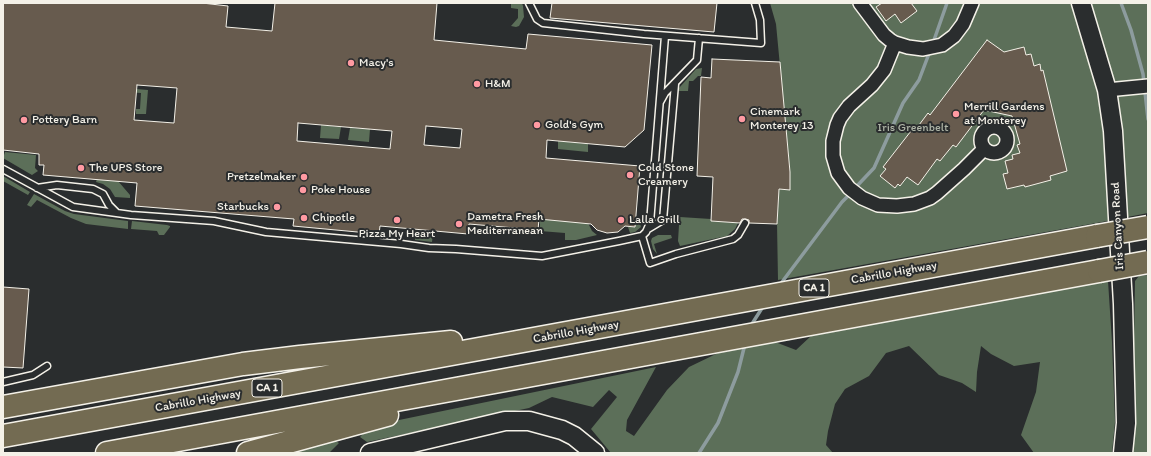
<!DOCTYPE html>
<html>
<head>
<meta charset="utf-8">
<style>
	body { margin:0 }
	#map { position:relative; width:1151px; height:456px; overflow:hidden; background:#2a2d2e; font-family:Itim,sans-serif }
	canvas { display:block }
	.frame { position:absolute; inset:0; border:4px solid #f4f1e8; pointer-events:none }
</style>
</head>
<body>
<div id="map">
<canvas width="1151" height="456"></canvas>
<div class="frame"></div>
</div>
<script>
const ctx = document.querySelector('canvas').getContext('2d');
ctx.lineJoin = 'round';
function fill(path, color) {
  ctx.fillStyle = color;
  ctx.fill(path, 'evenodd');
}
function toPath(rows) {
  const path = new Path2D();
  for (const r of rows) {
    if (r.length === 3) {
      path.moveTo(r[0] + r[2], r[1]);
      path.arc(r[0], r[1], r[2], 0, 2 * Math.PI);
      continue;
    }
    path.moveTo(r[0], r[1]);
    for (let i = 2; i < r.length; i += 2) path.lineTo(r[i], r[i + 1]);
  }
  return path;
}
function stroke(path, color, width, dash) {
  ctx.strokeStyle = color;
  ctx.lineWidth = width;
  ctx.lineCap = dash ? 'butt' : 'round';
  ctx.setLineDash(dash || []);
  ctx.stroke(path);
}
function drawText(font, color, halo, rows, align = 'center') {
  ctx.font = font + ' Itim,sans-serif';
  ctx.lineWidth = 4;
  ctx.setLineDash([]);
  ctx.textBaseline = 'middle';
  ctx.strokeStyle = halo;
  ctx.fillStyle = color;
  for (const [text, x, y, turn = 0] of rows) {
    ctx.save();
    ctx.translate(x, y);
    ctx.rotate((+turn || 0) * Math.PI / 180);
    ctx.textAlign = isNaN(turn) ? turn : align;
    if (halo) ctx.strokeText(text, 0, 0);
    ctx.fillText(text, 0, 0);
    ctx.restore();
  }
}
fill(toPath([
	[511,3,522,3,523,6,524,17,519,26,516,27,511,26,518,18,518,9,511,8],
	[770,3,1148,3,1148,213,1102,222,778,280,777,224,779,189,790,190,790,172,776,24],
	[702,68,701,76,698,76,693,81,689,81,688,91,679,91,679,88,696,69],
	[113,87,148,90,146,114,136,114,136,109,140,109,141,93,126,92],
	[321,125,341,127,339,139,320,138],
	[350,128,370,129,369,142,348,140],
	[558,141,588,144,588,152,558,149],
	[5,152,36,155,35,168,38,171,32,175,3,158],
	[3,176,30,192,28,195,3,181],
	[97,179,118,181,130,195,130,198,115,197,110,189,103,184,96,182],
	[34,194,65,211,74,214,128,221,128,229,86,224,71,218,37,200,31,207,27,205],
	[680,217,711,219,712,221,738,223,735,229,727,236,680,246,678,241,679,225,681,225],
	[540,219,588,223,592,231,597,235,576,240,565,240,565,233,540,231],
	[639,219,641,227,635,232,630,233,628,227,635,227,635,220],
	[132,221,167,225,170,226,170,227,164,235,159,235,157,231,131,229],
	[415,231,433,233,432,242,415,240],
	[658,235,671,235,672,238,654,244,657,254,653,249,651,241,652,238],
	[1148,275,1148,453,1132,453,1135,281,1139,276],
	[1108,281,1112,342,1115,422,1112,453,1034,453,1021,435,1036,392,1040,362,1014,366,991,354,981,346,977,372,976,392,962,383,939,375,909,346,886,353,869,376,845,389,835,404,828,431,826,445,833,453,611,453,591,429,617,397,609,390,593,407,552,397,529,408,367,442,360,437,370,426,656,367,627,420,626,431,634,436,667,390,689,367,718,353,775,342,796,350,811,336],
	[331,438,339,443,330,452,327,453,275,453]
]), '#5c6f59');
stroke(toPath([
	[1121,3,1131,30,1143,74,1148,119],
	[933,43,947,3],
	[855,188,874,168,903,103,919,80,930,51],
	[779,286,842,202,851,193],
	[750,327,764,305],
	[699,453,718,423,738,372,745,344]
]), '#8d9c9e', 3.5);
const building = toPath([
	[3,3,202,3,228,6,226,27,272,31,275,3,437,3,434,40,526,49,528,34,652,45,644,130,625,147,547,140,546,158,640,166,635,227,625,226,618,232,607,233,597,230,591,224,539,219,538,230,469,224,468,234,380,226,379,234,293,226,294,219,135,206,137,183,43,175,44,165,39,165,39,154,3,150,3,3],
	[137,85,177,88,174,123,134,120,137,85],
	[298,123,392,131,390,149,297,141,298,123],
	[426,126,462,129,460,148,424,145,426,126],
	[552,3,717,3,714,32,550,18,552,3],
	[882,3,911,3,917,11,901,23,895,14,886,21,876,7,882,3],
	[987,40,1004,52,1024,47,1026,55,1031,54,1034,66,1040,64,1041,71,1043,70,1067,171,1050,176,1051,180,1025,187,1024,185,1007,189,1003,174,1008,173,1005,161,1013,159,1012,155,1020,153,1017,145,1020,144,1012,116,984,110,956,147,953,145,940,161,937,159,918,185,907,177,900,186,898,184,895,188,880,176,886,169,883,167,911,131,913,133,928,113,930,115,987,40],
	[712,59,780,62,790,172,790,190,779,189,777,224,749,223,749,220,745,219,742,219,740,223,711,221,713,177,697,176,701,77,711,78,712,59],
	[3,287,29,289,23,368,3,367,3,287]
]);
fill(building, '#675b4e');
stroke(building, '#f4f1e8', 1);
const lane = toPath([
	[529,3,537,19,543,23,644,34,761,43,760,20,755,3],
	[660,102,665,93,697,60,699,38],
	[3,169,73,207,131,215,214,221,266,232,401,244,429,248,456,249,542,256,619,241,642,236,646,232,650,223,665,36],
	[37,188,57,185,93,189,103,194,109,205,117,213],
	[648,229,663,220,675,84],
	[642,236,650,263,676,254,733,239,738,235,745,223],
	[3,382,33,375,47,366]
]);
const street = toPath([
	[860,3,884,35,890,40,895,43,908,47,923,49,942,45,954,36,963,24,972,3],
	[895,43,884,70,872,85,849,106,840,118,837,125,833,141,833,156,838,173,849,188,862,198,878,205,897,206,914,204,930,198,937,193,964,169,984,149],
	[1107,90,1148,86],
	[994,140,13]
]);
const secondary = toPath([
	[1081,3,1107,90,1113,131,1123,304,1126,423,1123,453],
	[370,453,505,421,529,421,562,430,574,436,595,453]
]);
const highway = toPath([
	[3,407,243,364,300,357,451,342],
	[3,436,1097,236],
	[107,453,1099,271],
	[248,453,387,415]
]);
stroke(lane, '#f4f1e8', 9);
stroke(street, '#f4f1e8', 16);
stroke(secondary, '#f4f1e8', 21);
stroke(highway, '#f4f1e8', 25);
stroke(lane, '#2a2d2e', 6);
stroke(street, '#2a2d2e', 13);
stroke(secondary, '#2a2d2e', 18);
stroke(highway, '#736b52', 22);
const highwayBridge = toPath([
	[1097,236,1148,227],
	[1099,271,1148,262]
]);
stroke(highwayBridge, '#f4f1e8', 25, []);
stroke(highwayBridge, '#736b52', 22);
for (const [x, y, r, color] of [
	[351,63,4,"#ff9aa2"],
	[477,84,4,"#ff9aa2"],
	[956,114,4,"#ff9aa2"],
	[742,119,4,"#ff9aa2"],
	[24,120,4,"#ff9aa2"],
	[537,125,4,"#ff9aa2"],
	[81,168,4,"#ff9aa2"],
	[630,175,4,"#ff9aa2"],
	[304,177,4,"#ff9aa2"],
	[303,190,4,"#ff9aa2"],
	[277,207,4,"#ff9aa2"],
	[304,218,4,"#ff9aa2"],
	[397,220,4,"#ff9aa2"],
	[621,220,4,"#ff9aa2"],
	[459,224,4,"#ff9aa2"]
]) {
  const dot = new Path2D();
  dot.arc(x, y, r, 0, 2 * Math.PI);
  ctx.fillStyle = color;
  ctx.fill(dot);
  stroke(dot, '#2a2d2e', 1.5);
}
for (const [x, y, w] of [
	[814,288,30],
	[267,388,30]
]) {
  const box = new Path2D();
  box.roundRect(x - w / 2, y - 9, w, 18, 3);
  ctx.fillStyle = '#2a2d2e';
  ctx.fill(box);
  stroke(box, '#f4f1e8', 1);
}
drawText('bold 11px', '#f4f1e8', null, [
	["CA 1",814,288],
	["CA 1",267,388]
]);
drawText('12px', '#f4f1e8', '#2a2d2e', [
	["Macy's",359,63],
	["H&M",485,84],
	["Merrill Gardens",964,107],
	["at Monterey",964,121],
	["Cinemark",750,112],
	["Monterey 13",750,126],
	["Pottery Barn",32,120],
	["Gold's Gym",545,125],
	["The UPS Store",89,168],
	["Cold Stone",638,168],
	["Creamery",638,182],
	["Pretzelmaker",296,177,"right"],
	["Poke House",311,190],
	["Starbucks",269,207,"right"],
	["Dametra Fresh",467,217],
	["Mediterranean",467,231],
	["Chipotle",312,218],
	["Lalla Grill",629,220],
	["Pizza My Heart",397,234,"center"]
], 'left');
drawText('12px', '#b0b6a8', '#2a2d2e', [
	["Iris Greenbelt",913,128]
]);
drawText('12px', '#f4f1e8', '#2a2d2e', [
	["Iris Canyon Road",1118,226,-93],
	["Cabrillo Highway",894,273,-10],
	["Cabrillo Highway",576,332,-10],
	["Cabrillo Highway",198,401,-10]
]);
</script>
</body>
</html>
